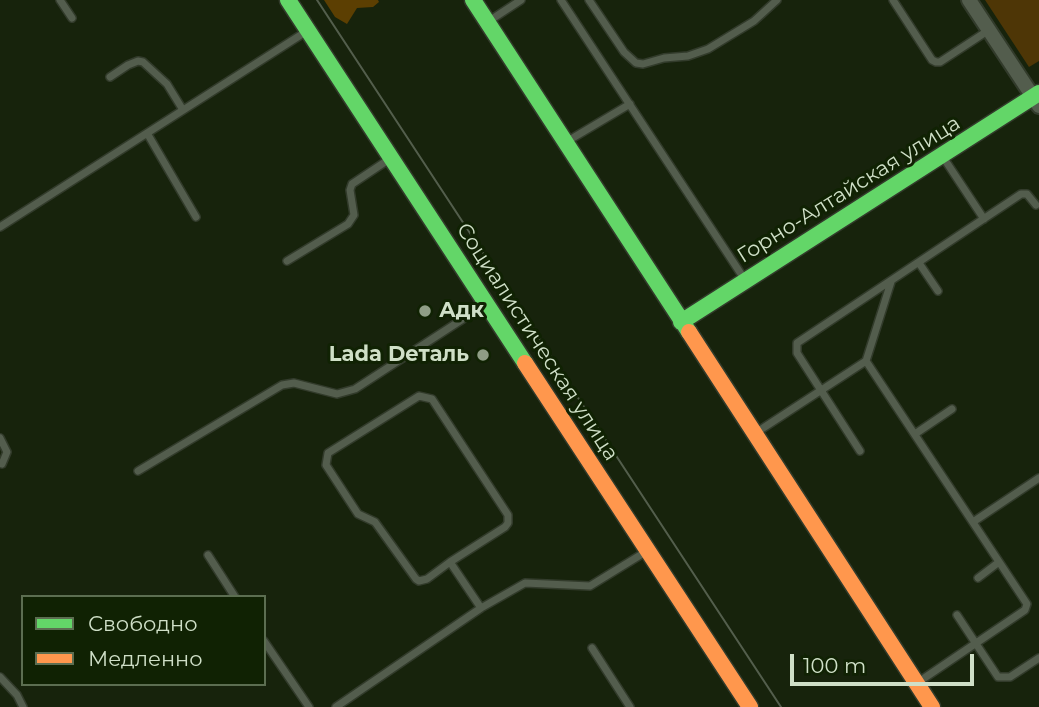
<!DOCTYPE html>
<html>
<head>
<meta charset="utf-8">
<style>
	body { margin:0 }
	#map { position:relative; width:1039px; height:707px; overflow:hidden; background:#17230c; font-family:Montserrat,sans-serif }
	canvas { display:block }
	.legend { position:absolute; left:21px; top:595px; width:245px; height:91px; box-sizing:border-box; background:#102203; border:2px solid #5c6e51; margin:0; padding:9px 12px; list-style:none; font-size:21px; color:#cfdfc7 }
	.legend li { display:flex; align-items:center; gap:14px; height:35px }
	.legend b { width:35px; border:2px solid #5c6e51 }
	.scale { position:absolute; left:790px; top:654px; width:184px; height:32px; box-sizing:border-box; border:4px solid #cfdfc7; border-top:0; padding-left:9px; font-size:21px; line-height:24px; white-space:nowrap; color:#cfdfc7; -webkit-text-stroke:5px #102203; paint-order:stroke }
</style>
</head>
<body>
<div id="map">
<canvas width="1039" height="707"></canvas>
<ul class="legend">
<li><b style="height:9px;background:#63d668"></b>Свободно</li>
<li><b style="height:9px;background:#ff974d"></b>Медленно</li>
</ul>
<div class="scale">100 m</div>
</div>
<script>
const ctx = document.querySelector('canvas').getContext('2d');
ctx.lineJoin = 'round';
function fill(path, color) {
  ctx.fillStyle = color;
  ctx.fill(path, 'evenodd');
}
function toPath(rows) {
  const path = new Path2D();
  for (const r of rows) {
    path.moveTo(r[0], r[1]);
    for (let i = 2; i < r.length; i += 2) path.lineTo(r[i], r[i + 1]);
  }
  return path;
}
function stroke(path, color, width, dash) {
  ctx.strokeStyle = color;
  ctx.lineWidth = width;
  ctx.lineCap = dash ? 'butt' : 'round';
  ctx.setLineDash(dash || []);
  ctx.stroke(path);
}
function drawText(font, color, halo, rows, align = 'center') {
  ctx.font = font + ' Montserrat,sans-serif';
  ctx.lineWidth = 6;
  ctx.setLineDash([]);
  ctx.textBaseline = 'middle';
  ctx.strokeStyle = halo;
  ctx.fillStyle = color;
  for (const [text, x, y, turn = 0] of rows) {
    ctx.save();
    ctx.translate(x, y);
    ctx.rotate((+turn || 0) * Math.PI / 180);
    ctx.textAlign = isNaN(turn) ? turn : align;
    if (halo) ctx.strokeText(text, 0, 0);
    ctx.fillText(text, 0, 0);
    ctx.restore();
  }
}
fill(toPath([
	[985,0,1039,0,1039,61,1029,67]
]), '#4e3606');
fill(toPath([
	[324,0,378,0,379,2,373,7,357,8,347,24,335,17]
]), '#5c3f02');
const lane = toPath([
	[60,0,72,18],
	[561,0,745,280],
	[589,0,624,52,636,63,643,64,664,58,688,56,708,49,754,21,777,0],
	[893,0,932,60,936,62,940,62,989,30],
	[489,21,521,0],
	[110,77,128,65,138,61,143,62,167,84,183,110],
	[147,133,196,217],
	[566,142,630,104],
	[943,157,984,219],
	[0,227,307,31],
	[287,261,348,224,354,215,350,190,352,184,391,158],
	[919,263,938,291],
	[866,361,891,282],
	[757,432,866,361,1027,604,1025,610,917,683],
	[915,434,952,409],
	[0,438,7,452,2,464],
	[860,451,797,353,797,343,1021,194,1027,194,1036,205],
	[138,471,282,385,294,383,337,394,355,389,486,304],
	[973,522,1039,478],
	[208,555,235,597],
	[450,562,427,579,419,581,416,579,375,522,358,514,326,465,328,453,419,396,432,399,508,515,508,523,505,527,450,562,481,608,525,583,590,586,647,551],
	[978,578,999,562],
	[957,615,998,677,1010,677,1039,658],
	[264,641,309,707],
	[592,648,630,707],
	[0,677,17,695,23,707],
	[336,707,481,608]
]);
const street = toPath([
	[969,0,1039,106]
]);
const fast = toPath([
	[288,0,525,363],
	[473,0,689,332],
	[681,322,1039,93]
]);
const slow = toPath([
	[689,332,932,707],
	[525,363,750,707]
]);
stroke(lane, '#323b2b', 10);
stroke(street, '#323b2b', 18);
stroke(fast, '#323b2b', 19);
stroke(slow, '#323b2b', 19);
stroke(lane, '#535d4d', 7);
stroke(street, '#535d4d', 14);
stroke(fast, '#63d668', 16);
stroke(slow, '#ff974d', 16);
stroke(toPath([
	[317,0,781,707]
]), '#535e4c', 2);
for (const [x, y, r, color] of [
	[425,311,7,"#8f9d86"],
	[483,355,7,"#8f9d86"]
]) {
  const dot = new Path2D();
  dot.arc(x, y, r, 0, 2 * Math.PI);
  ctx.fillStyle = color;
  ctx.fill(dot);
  stroke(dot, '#102203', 2.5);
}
drawText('21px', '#cfdfc7', '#102203', [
	["Горно-Алтайская улица",849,190,-32],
	["Социалистическая улица",537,342,57]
]);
drawText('bold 21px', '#cfdfc7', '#102203', [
	["Адк",439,311],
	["Lada Dеталь",469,355,"right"]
], 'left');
</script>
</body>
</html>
